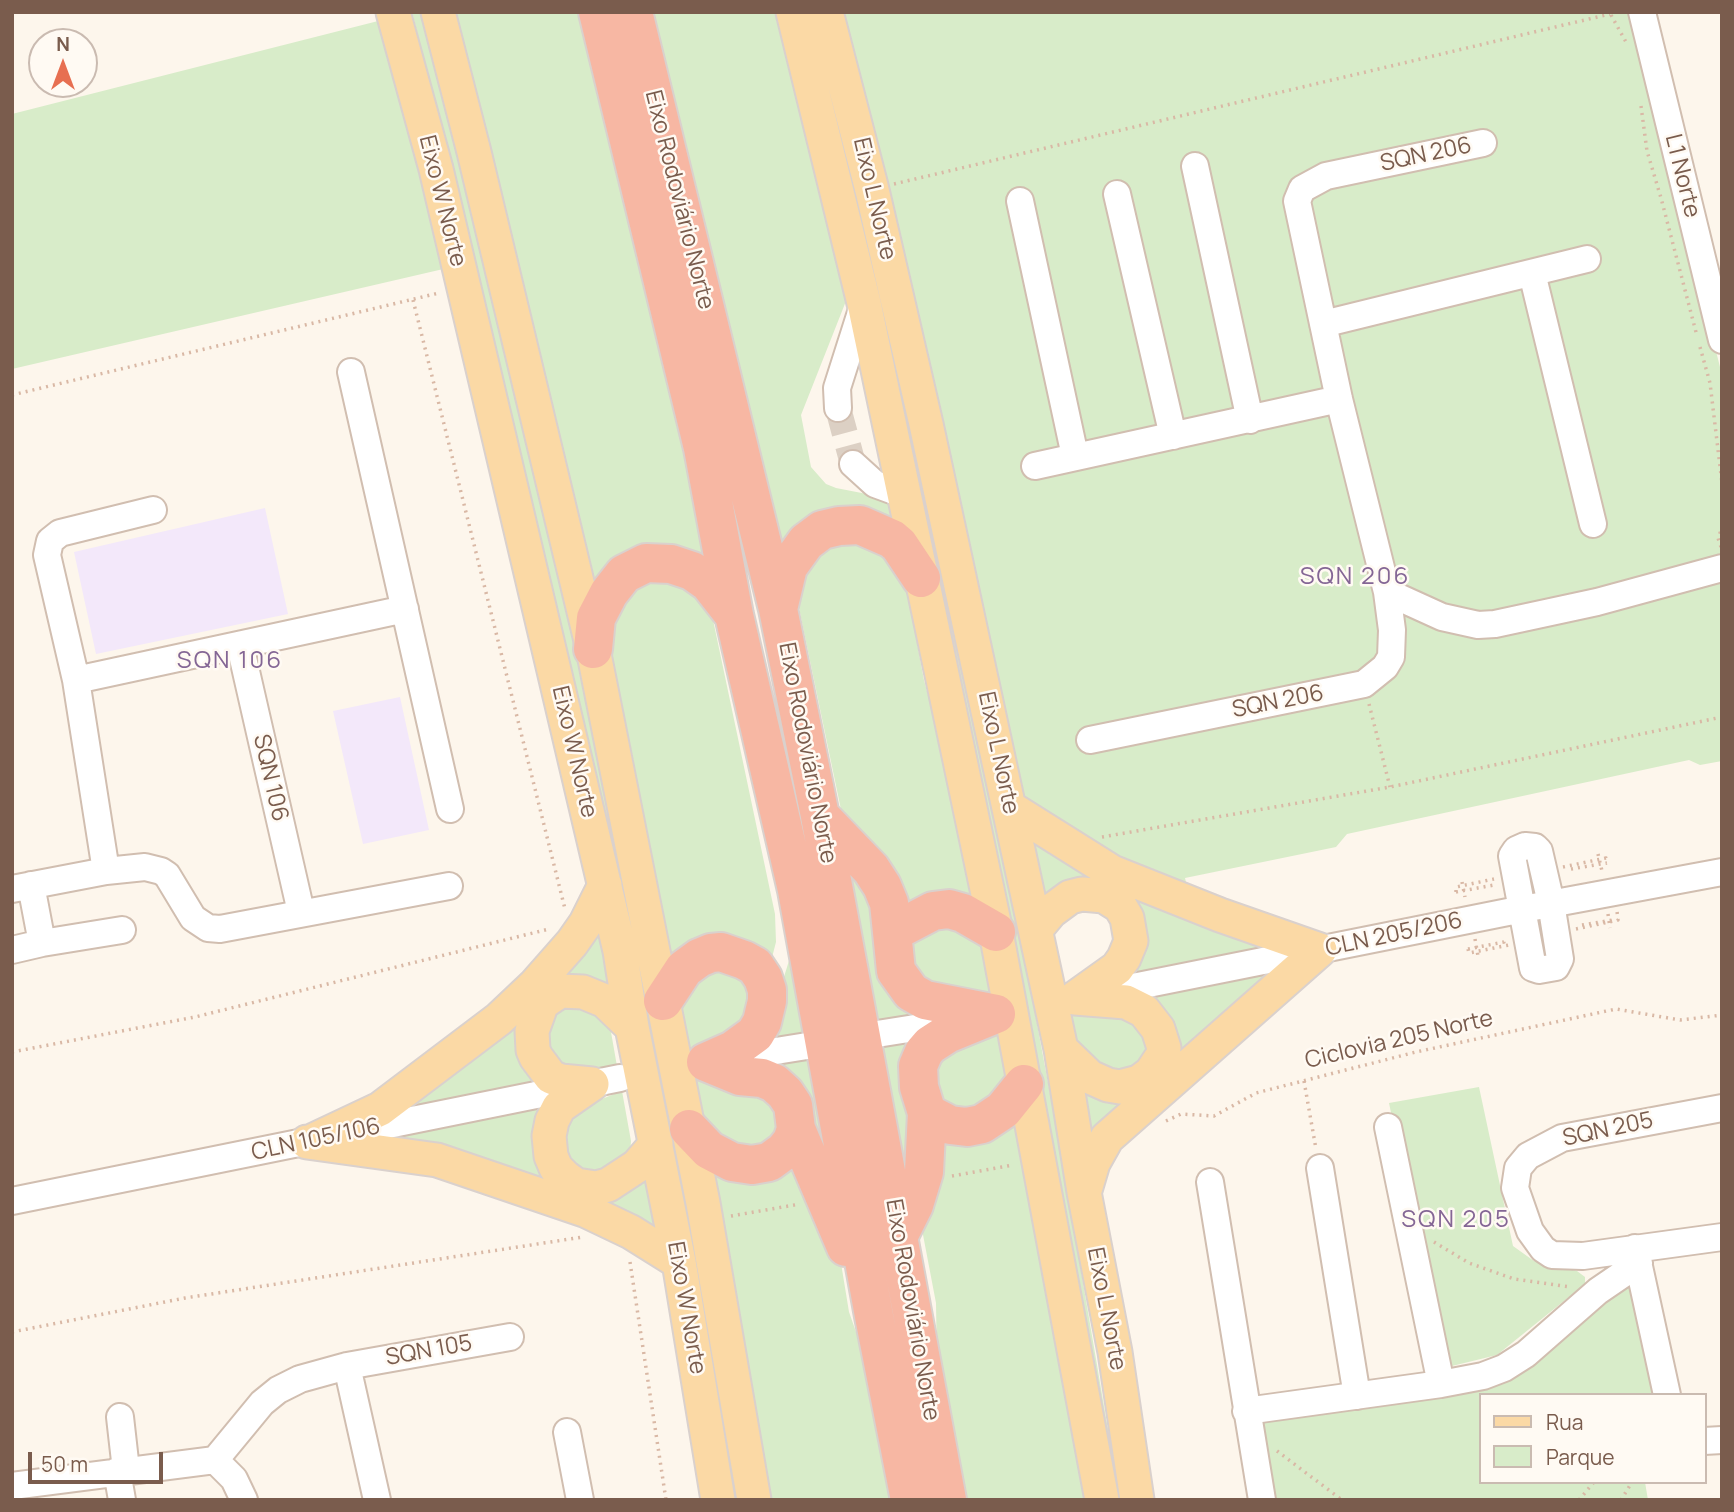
<!DOCTYPE html>
<html>
<head>
<meta charset="utf-8">
<style>
	body { margin:0 }
	#map { position:relative; width:1734px; height:1512px; overflow:hidden; background:#fdf6ec; font-family:Manrope,sans-serif }
	canvas { display:block }
	.frame { position:absolute; inset:0; border:14px solid #7a5c4d; pointer-events:none }
	.legend { position:absolute; left:1479px; top:1393px; width:228px; height:91px; box-sizing:border-box; background:#fffaf3; border:2px solid #cabbb1; margin:0; padding:9px 12px; list-style:none; font-size:21px; color:#7a5c4d }
	.legend li { display:flex; align-items:center; gap:14px; height:35px }
	.legend b { width:35px; border:2px solid #cabbb1 }
	.north { position:absolute; left:28px; top:28px; width:70px; height:70px; box-sizing:border-box; background:#fffaf3; border:2px solid #cabbb1; border-radius:50%; rotate:0deg; font-size:19px; font-weight:700; line-height:28px; text-align:center; color:#7a5c4d }
	.north::after { content:''; display:block; margin:auto; width:24px; height:32px; background:#e76f51; clip-path:polygon(50% 0,100% 100%,50% 72%,0 100%) }
	.scale { position:absolute; left:28px; top:1452px; width:135px; height:32px; box-sizing:border-box; border:4px solid #7a5c4d; border-top:0; padding-left:9px; font-size:21px; line-height:24px; white-space:nowrap; color:#7a5c4d; -webkit-text-stroke:5px #fffaf3; paint-order:stroke }
</style>
</head>
<body>
<div id="map">
<canvas width="1734" height="1512"></canvas>
<div class="frame"></div>
<ul class="legend">
<li><b style="height:9px;background:#fbd9a5"></b>Rua</li>
<li><b style="height:19px;background:#d8ecc9"></b>Parque</li>
</ul>
<div class="north">N</div>
<div class="scale">50 m</div>
</div>
<script>
const ctx = document.querySelector('canvas').getContext('2d');
ctx.lineJoin = 'round';
function fill(path, color) {
  ctx.fillStyle = color;
  ctx.fill(path, 'evenodd');
}
function toPath(rows) {
  const path = new Path2D();
  for (const r of rows) {
    path.moveTo(r[0], r[1]);
    for (let i = 2; i < r.length; i += 2) path.lineTo(r[i], r[i + 1]);
  }
  return path;
}
function stroke(path, color, width, dash) {
  ctx.strokeStyle = color;
  ctx.lineWidth = width;
  ctx.lineCap = dash ? 'butt' : 'round';
  ctx.setLineDash(dash || []);
  ctx.stroke(path);
}
function drawText(font, color, halo, rows, align = 'center') {
  ctx.font = font + ' Manrope,sans-serif';
  ctx.lineWidth = 5;
  ctx.setLineDash([]);
  ctx.textBaseline = 'middle';
  ctx.strokeStyle = halo;
  ctx.fillStyle = color;
  for (const [text, x, y, turn = 0] of rows) {
    ctx.save();
    ctx.translate(x, y);
    ctx.rotate((+turn || 0) * Math.PI / 180);
    ctx.textAlign = isNaN(turn) ? turn : align;
    if (halo) ctx.strokeText(text, 0, 0);
    ctx.fillText(text, 0, 0);
    ctx.restore();
  }
}
fill(toPath([
	[265,508,288,614,96,654,74,552],
	[400,697,429,830,363,844,333,711]
]), '#f3e8fa');
fill(toPath([
	[412,12,426,12,526,416,664,1057,740,1500,728,1500,590,766,537,523,473,250],
	[447,12,579,12,713,571,595,585],
	[647,12,779,12,848,296,801,415,811,467,826,484,836,488,872,495,895,504,902,532,782,555],
	[813,12,858,191,998,815,1058,1136,1120,1500,1108,1500],
	[833,12,1631,12,1722,375,1722,761,1700,765,1689,760,1347,834,1336,847,1185,878,1188,890,1123,871,1016,806],
	[386,19,452,267,12,369,12,114],
	[834,534,902,563,924,680,940,740,975,909,905,913,844,824,795,589],
	[667,569,678,572,712,615,775,914,776,942,768,973,755,958,674,974,633,802,634,763,605,627,608,604],
	[1030,835,1049,854,1078,869,1286,943,1132,973,1134,901,1040,917],
	[840,853,935,1011,873,1022],
	[596,919,620,1004,541,997,553,1087,374,1118],
	[917,920,983,935,990,999,927,993,900,945],
	[792,951,807,1036,753,1042,770,1022],
	[1298,961,1084,1156,1079,1084,1162,1063,1134,993],
	[703,964,746,969,754,1017,688,1058,677,1013],
	[559,1003,608,1015,618,1072,565,1075,540,1041],
	[1066,1007,1124,1007,1149,1040,1147,1058,1128,1075,1078,1057],
	[995,1027,1006,1076,1003,1094,953,1119,925,1078,927,1063],
	[937,1031,907,1200,878,1042],
	[811,1056,840,1207,748,1066],
	[693,1079,738,1079,785,1108,774,1154,709,1142],
	[1479,1087,1513,1246,1534,1261,1577,1271,1585,1277,1585,1284,1497,1355,1452,1366,1445,1362,1437,1334,1389,1103],
	[622,1091,631,1141,630,1155,621,1171,575,1175,556,1123,569,1112],
	[554,1103,556,1178,648,1162,663,1242,371,1141],
	[1012,1110,1033,1224,1056,1319,1087,1500,963,1500,937,1368,936,1303,920,1219,945,1131],
	[789,1154,840,1257,849,1312,867,1363,891,1500,761,1500,704,1159],
	[1633,1278,1659,1395,1480,1395,1480,1482,1645,1482,1648,1500,1265,1500,1248,1403,1499,1376]
]), '#d8ecc9');
stroke(toPath([
	[838,408,853,464]
]), '#dcd0c4', 26, [26, 13]);
const minor = toPath([
	[1642,12,1722,340],
	[1195,166,1250,420],
	[1117,194,1173,436],
	[1020,201,1075,456],
	[1532,273,1593,524],
	[1323,324,1587,259],
	[351,372,450,809],
	[838,408,837,388,864,303],
	[853,464,875,484,905,495],
	[1035,466,1339,399],
	[1387,592,1442,617,1478,625,1495,624,1597,602,1722,568],
	[240,645,301,912],
	[76,680,405,609],
	[1090,740,1364,684,1385,667,1391,657,1392,630,1387,592,1339,399,1297,201,1302,189,1326,176,1483,143],
	[1525,846,1535,847,1539,851,1551,903,1560,959,1556,967,1539,970,1533,968,1512,856,1516,850,1525,846],
	[106,871,145,867,161,871,167,875,193,918,208,928,220,929,449,886],
	[31,885,42,943,122,930],
	[12,889,106,871,76,680,47,555,50,541,60,533,153,510],
	[12,950,42,943],
	[1098,994,1523,909,1722,872],
	[877,1034,959,1021],
	[726,1059,807,1046],
	[1722,1108,1562,1138,1528,1156,1518,1168,1515,1188,1530,1231,1543,1249,1552,1255,1583,1256,1722,1237],
	[1388,1127,1441,1384],
	[1320,1168,1357,1396],
	[1210,1182,1262,1500],
	[12,1201,620,1078],
	[1635,1248,1667,1395],
	[347,1366,377,1500],
	[1246,1411,1441,1384,1483,1376,1504,1368,1526,1354,1598,1291,1639,1263],
	[120,1417,126,1470],
	[567,1432,580,1500],
	[1704,1441,1722,1440],
	[215,1460,262,1403,278,1390,300,1379,347,1366,510,1337],
	[117,1471,122,1500],
	[12,1486,215,1460,234,1479,244,1500]
]);
const major = toPath([
	[393,12,436,169,620,951,632,1027,679,1262,718,1500],
	[438,12,474,152,593,649,703,1203,754,1500],
	[793,12,864,303,996,932,1102,1500],
	[826,12,872,190,926,424,1061,1049,1084,1192,1115,1352,1137,1500],
	[1010,808,1112,872,1220,915,1320,950,1107,1138,1093,1163,1085,1190],
	[1036,929,1051,911,1070,897,1082,894,1104,896,1120,906,1127,918,1131,941,1124,958,1117,968,1075,998],
	[1061,1049,1090,1077,1108,1085,1120,1087,1139,1082,1151,1073,1163,1055,1164,1048,1158,1029,1144,1011,1126,1002,1075,998],
	[592,1084,561,1081,551,1077,536,1057,533,1050,532,1031,542,1003,560,991,583,992,605,1001,632,1027],
	[592,1084,559,1107,552,1121,549,1136,551,1156,556,1168,565,1177,576,1185,596,1188,608,1185,637,1166,656,1144],
	[307,1142,437,1160,587,1211,631,1232,679,1262],
	[310,1142,380,1109,499,1019,535,985,572,943,586,923,605,885]
]);
const highway = toPath([
	[598,12,703,448,734,615,797,890,874,1316,910,1500],
	[633,12,778,609,820,816,947,1500],
	[778,609,788,567,806,542,822,530,839,526,860,525,892,539,899,545,921,578],
	[593,649,596,618,609,593,624,574,646,563,671,564,692,571,709,583,734,615],
	[820,816,871,869,882,886,889,903,896,971,911,992,925,1000,996,1014],
	[893,932,933,911,949,909,963,913,996,932],
	[663,1001,684,969,699,958,711,953,721,952,744,960,755,966,763,978,767,990,767,1001,762,1022,755,1034,733,1050,706,1062],
	[996,1014,947,1034,930,1045,924,1052,918,1066,919,1087,927,1113,950,1125,967,1127,982,1124,1003,1110,1024,1084],
	[706,1062,740,1076,762,1078,774,1083,785,1093,793,1105,796,1129,846,1247],
	[689,1129,709,1150,732,1162,752,1165,769,1162,784,1151,792,1141,796,1129],
	[899,1235,914,1205,924,1172,927,1113]
]);
stroke(minor, '#d1beb0', 30);
stroke(major, '#dad1cd', 37);
stroke(highway, '#dad1cd', 42);
stroke(toPath([
	[1611,15,1626,42],
	[1641,106,1647,151,1661,198,1697,336],
	[894,184,1610,14],
	[413,300,565,909],
	[1700,347,1710,383,1722,483],
	[12,395,439,293],
	[1721,547,1718,538,1722,528],
	[1369,704,1390,787],
	[1102,837,1390,787,1722,717],
	[1563,867,1606,858,1607,863],
	[1571,869,1607,863],
	[1456,892,1456,887,1494,879],
	[1456,892,1494,885],
	[1582,925,1613,920],
	[1576,929,1618,920,1617,911],
	[1468,949,1469,953,1509,945],
	[1468,949,1504,942,1504,939],
	[12,1052,195,1017,549,929],
	[1304,1081,1316,1149],
	[1166,1121,1181,1114,1214,1116,1256,1093,1416,1052,1616,1009,1680,1020,1722,1015],
	[952,1176,1013,1165],
	[731,1216,800,1204],
	[1434,1242,1469,1263,1514,1279,1571,1287],
	[630,1262,666,1500],
	[12,1332,185,1298,583,1237],
	[1277,1451,1342,1500],
	[1579,1500,1594,1482],
	[1621,1500,1632,1482]
]), '#d9b8a5', 3.5, [2, 5]);
stroke(minor, '#fff', 26);
stroke(major, '#fbd9a5', 33);
stroke(highway, '#f7b7a3', 38);
stroke(toPath([
	[1598,854,1602,871],
	[1462,882,1465,897],
	[1608,914,1610,928],
	[1475,939,1478,956]
]), '#d9b8a5', 3.5, [2, 5]);
drawText('23px', '#7a5c4d', '#fffaf3', [
	["SQN 206",1426,155,-12],
	["L1 Norte",1682,176,76],
	["Eixo L Norte",874,199,77],
	["Eixo Rodoviário Norte",679,200,76],
	["Eixo W Norte",442,201,76],
	["SQN 206",1278,702,-11],
	["Eixo W Norte",574,752,77],
	["Eixo Rodoviário Norte",807,753,79],
	["Eixo L Norte",998,753,78],
	["SQN 106",270,778,77],
	["CLN 205/206",1394,935,-12],
	["Ciclovia 205 Norte",1399,1040,-13],
	["SQN 205",1608,1130,-12],
	["CLN 105/106",316,1140,-12],
	["Eixo W Norte",686,1308,80],
	["Eixo L Norte",1106,1309,79],
	["Eixo Rodoviário Norte",912,1310,80],
	["SQN 105",429,1351,-10]
]);
ctx.letterSpacing = '2px';
drawText('24px', '#846695', '#fffaf3', [
	["SQN 206",1355,577],
	["SQN 106",230,661],
	["SQN 205",1456,1220]
]);
ctx.letterSpacing = '0px';
</script>
</body>
</html>
